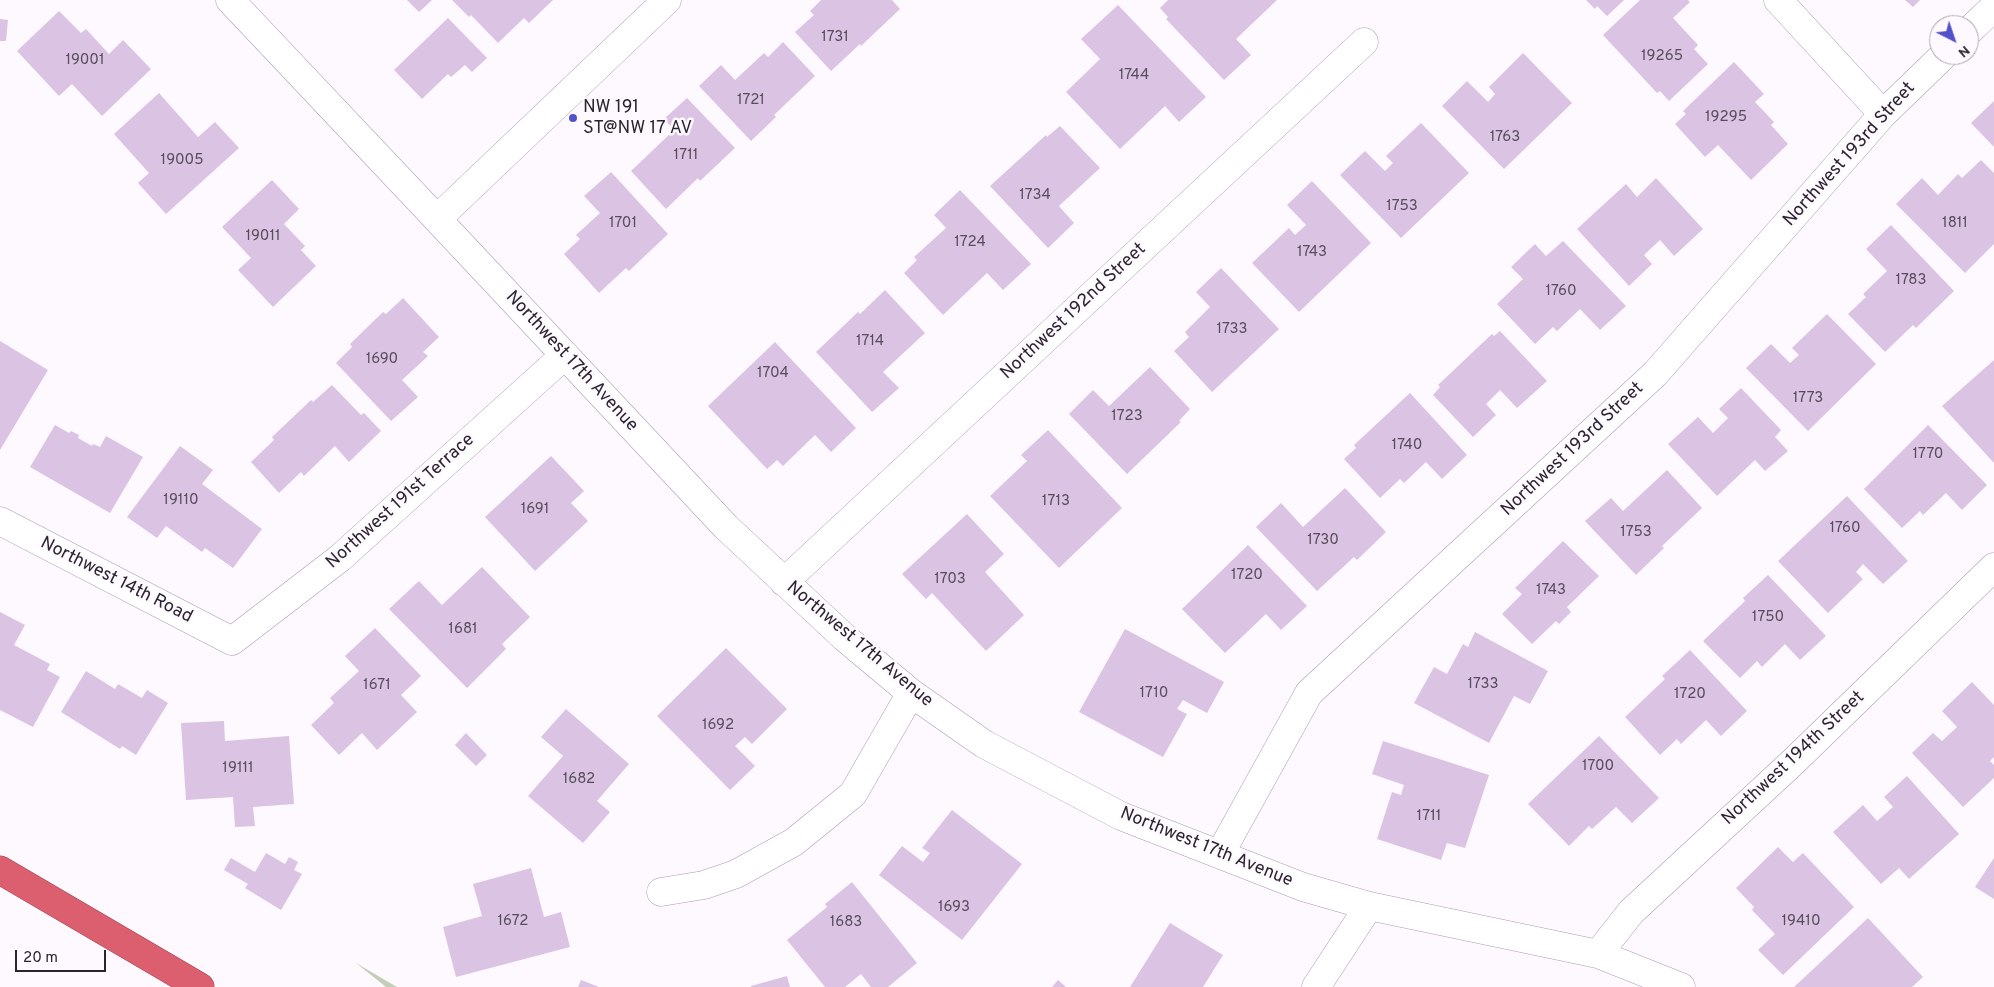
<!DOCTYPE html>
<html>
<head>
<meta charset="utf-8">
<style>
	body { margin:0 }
	#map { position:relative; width:1994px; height:987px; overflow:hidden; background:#fdf9ff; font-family:Overpass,sans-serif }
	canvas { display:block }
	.north { position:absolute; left:1929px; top:15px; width:50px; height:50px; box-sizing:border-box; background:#fdf9ff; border:1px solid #a9a4ab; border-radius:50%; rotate:139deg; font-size:14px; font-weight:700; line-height:20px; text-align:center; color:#2b242e }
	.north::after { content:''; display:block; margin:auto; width:18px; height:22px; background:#5252c8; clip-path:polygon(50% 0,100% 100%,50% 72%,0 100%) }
	.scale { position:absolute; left:15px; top:950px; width:91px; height:22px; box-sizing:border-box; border:2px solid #2b242e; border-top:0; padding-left:6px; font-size:15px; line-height:18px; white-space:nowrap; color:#2b242e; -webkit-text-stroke:4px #fdf9ff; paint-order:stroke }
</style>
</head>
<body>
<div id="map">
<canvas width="1994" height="987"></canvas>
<div class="north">N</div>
<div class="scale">20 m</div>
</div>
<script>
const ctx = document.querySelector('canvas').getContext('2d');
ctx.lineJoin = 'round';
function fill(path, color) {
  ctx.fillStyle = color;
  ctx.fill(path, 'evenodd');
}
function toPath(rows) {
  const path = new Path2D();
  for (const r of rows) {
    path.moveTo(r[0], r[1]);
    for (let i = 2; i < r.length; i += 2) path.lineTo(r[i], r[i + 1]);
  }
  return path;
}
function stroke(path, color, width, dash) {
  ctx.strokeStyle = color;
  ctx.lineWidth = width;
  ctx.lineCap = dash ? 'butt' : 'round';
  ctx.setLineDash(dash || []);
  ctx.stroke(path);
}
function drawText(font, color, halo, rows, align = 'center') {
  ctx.font = font + ' Overpass,sans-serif';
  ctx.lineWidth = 5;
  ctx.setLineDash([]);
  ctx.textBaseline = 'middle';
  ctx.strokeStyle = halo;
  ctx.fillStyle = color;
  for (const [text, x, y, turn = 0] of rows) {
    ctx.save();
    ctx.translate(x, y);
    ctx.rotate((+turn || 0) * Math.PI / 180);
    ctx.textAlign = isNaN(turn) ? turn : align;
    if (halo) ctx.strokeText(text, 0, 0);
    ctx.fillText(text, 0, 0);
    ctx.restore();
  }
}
fill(toPath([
	[356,963,397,987,386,987]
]), '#c4ceb9');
fill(toPath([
	[407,0,432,0,419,12],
	[452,0,553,0,529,23,524,18,498,43,471,15,469,17],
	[821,0,892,0,900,9,861,46,860,44,831,71,795,32,814,15,810,11],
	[1168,0,1277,0,1236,39,1251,55,1224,80,1166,19,1168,17,1160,8],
	[1586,0,1624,0,1607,16,1597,6,1595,9],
	[1640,0,1688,0,1690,2,1673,18,1698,45,1694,49,1708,64,1669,101,1660,91,1657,93,1603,35],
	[1905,0,1920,0,1913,7],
	[1118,5,1206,97,1179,122,1165,106,1120,149,1066,92,1100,59,1081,39],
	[59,11,81,33,86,29,109,54,123,40,151,69,102,116,72,84,59,96,17,51],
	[448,18,487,58,472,72,465,65,451,77,448,74,422,99,394,70],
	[0,19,8,20,6,41,0,41],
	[783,42,815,76,774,115,776,117,751,141,699,86,721,65,735,80,764,53,768,57],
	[1523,53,1572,103,1504,169,1442,106,1467,81,1488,102,1495,94,1489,87],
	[1734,62,1764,94,1755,102,1774,122,1771,125,1788,144,1751,180,1718,145,1705,157,1675,124,1686,114,1683,111],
	[159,93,198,137,215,122,239,148,166,214,138,183,149,173,114,134],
	[687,98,735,148,700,181,698,178,666,209,631,171,674,130,664,119],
	[1994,101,1994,147,1971,123],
	[1421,123,1469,173,1401,238,1340,175,1365,151,1385,171,1393,163,1386,156],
	[1060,126,1100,168,1059,206,1074,223,1048,248,990,186,1046,135,1047,137],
	[1981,160,1994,173,1994,244,1965,273,1896,204,1922,178,1938,195,1958,174,1962,178],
	[611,172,668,234,629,271,626,268,599,293,564,254,580,239,576,235,600,213,584,196],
	[1656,178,1703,229,1674,256,1660,240,1644,255,1652,264,1629,286,1577,229,1626,184,1637,197],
	[272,180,299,209,284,224,305,246,301,250,316,266,273,307,238,270,251,258,222,227],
	[1312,181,1371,243,1299,312,1252,263,1289,228,1295,235,1306,225,1287,205],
	[960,190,1031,264,1003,290,987,273,943,315,904,273,917,260,914,257,946,228,934,215],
	[1891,225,1954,291,1916,328,1913,325,1885,352,1848,314,1866,297,1863,294,1887,271,1866,249],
	[1563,241,1626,306,1600,330,1580,309,1557,331,1553,327,1535,344,1497,304,1523,279,1511,267,1535,244,1546,256],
	[1221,268,1279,329,1212,392,1174,351,1189,337,1185,332,1210,307,1196,292],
	[885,290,925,333,883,372,899,388,872,412,816,352,858,312,860,314],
	[403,298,439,337,423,352,428,356,402,380,418,397,391,421,336,363,352,347,350,344,383,312,386,314],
	[1827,314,1876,364,1808,431,1746,368,1771,344,1790,363,1799,355,1792,348],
	[1500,331,1547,381,1517,408,1500,390,1486,404,1496,415,1473,437,1433,395,1440,387,1438,385,1492,334,1494,336],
	[0,341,48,370,0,450],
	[775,342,856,428,831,452,815,435,783,466,777,460,767,469,708,406],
	[1994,360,1994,463,1942,406],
	[1150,367,1190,409,1179,421,1181,422,1127,474,1069,414,1093,390,1109,406],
	[332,385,361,415,364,413,381,431,349,462,335,446,304,476,301,472,279,493,251,462,274,440,272,437,311,400,313,402],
	[1741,388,1781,430,1775,437,1788,451,1765,471,1755,460,1717,496,1668,444,1698,417,1713,433,1728,418,1719,409],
	[1410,393,1467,455,1442,479,1426,462,1404,483,1400,479,1380,498,1344,459,1356,448,1354,445],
	[55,425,69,433,71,431,79,435,78,438,92,446,93,444,100,447,106,436,143,457,110,513,30,467],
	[1928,425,1987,485,1962,510,1946,493,1923,515,1920,511,1902,528,1864,489],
	[1048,430,1122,508,1059,568,990,496,1027,461,1021,455],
	[180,446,213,470,202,484,262,529,233,568,205,548,202,552,166,526,157,538,127,517],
	[551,456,584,491,571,503,588,521,535,571,485,517],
	[1667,470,1702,508,1662,546,1664,548,1636,575,1585,521,1611,498,1623,511],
	[1345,488,1386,532,1357,560,1354,557,1317,591,1256,527,1281,503,1303,527],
	[1847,496,1908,561,1883,584,1863,564,1856,572,1863,579,1828,613,1778,561],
	[967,514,1004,554,985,572,1024,615,986,651,932,593,926,599,902,574],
	[1563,541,1599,576,1567,607,1571,612,1559,624,1556,621,1532,644,1502,614,1522,594,1515,588],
	[1248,545,1307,606,1281,630,1266,614,1225,653,1182,609],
	[482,567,530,617,502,644,506,649,467,688,389,609,419,581,442,605],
	[1768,575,1826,636,1800,660,1785,644,1762,667,1757,661,1740,678,1703,641,1745,601,1743,598],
	[0,612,25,625,14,645,50,664,47,670,60,677,33,727,0,710],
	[375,628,421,676,401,695,417,712,377,750,362,733,339,755,311,725,334,703,330,698,359,671,345,656],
	[1125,629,1224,682,1207,713,1183,700,1177,709,1187,714,1163,757,1079,712],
	[1475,632,1548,671,1530,704,1514,696,1489,743,1414,703,1434,667,1447,674,1463,644,1468,647],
	[726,648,787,709,752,744,745,737,735,746,755,766,730,790,657,716],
	[1690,650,1747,711,1721,736,1706,720,1681,744,1677,739,1660,755,1625,717,1665,679,1662,676],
	[86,671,115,689,118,684,142,698,147,690,168,703,136,755,122,746,120,749,61,712],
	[1972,682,1994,705,1994,757,1990,761,1994,765,1994,778,1963,807,1912,753,1933,733,1942,741,1957,727,1942,711],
	[566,709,629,764,597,801,610,812,583,843,528,796,563,756,541,737],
	[224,721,225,741,289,736,294,804,253,807,255,826,235,827,233,797,186,800,181,723],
	[466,733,487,755,476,766,455,745],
	[1599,736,1659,798,1632,823,1616,807,1592,829,1589,826,1569,846,1528,804],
	[1383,741,1489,775,1465,848,1447,843,1441,860,1377,839,1392,792,1401,795,1404,785,1372,774],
	[1907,776,1959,834,1909,879,1899,868,1881,884,1833,832,1863,805,1877,821,1893,807,1884,797],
	[952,810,1022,864,962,940,879,875,902,846,923,862,930,853,922,848],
	[1778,847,1793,862,1803,853,1854,907,1783,975,1758,950,1775,934,1752,910,1754,907,1736,888],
	[266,853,285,864,289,857,298,862,294,870,302,874,281,910,245,888,248,884,224,870,231,858,255,872],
	[1994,858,1994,899,1975,887],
	[531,868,544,917,561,912,570,947,456,977,443,927,482,916,473,884],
	[852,882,917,963,888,987,871,987,861,974,845,987,825,987,787,940,827,907,825,904],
	[1868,918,1923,977,1912,987,1794,987],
	[1170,923,1223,955,1203,987,1130,987],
	[787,976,790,987,751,987,751,986],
	[581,980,599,987,578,987],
	[1058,980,1066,987,1052,987]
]), '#dac3e3');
const minor = toPath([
	[1778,0,1883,114],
	[1969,31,1994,7],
	[437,219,726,527,844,637,911,693,984,744,1121,816,1303,887,1369,906,1598,954,1681,987],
	[0,521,232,641,340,558,565,355],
	[784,582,1364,42],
	[1220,854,1309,693,1655,374,1883,114,1944,55],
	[661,892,704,885,736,874,794,842,853,794,911,693],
	[1598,954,1631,912,1793,762,1994,567],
	[1316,987,1369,906]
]);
const tertiary = toPath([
	[230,0,437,219,667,0]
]);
const motorway = toPath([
	[0,870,200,987]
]);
stroke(minor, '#ad9bb5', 29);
stroke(tertiary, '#ad9bb5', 29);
stroke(motorway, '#9d4a58', 29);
stroke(minor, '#fff', 28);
stroke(tertiary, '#fff', 28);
stroke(motorway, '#db5f6e', 28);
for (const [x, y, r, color] of [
	[573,118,5,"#5252c8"]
]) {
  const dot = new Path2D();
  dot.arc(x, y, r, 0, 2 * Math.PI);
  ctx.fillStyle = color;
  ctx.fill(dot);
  stroke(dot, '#fdf9ff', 2);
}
drawText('15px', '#574c5b', null, [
	["1731",835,38],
	["19265",1662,57],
	["19001",85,61],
	["1744",1134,76],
	["1721",751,101],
	["19295",1726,118],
	["1763",1505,138],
	["1711",686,156],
	["19005",182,161],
	["1734",1035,196],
	["1753",1402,207],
	["1701",623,224],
	["1811",1955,224],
	["19011",263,237],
	["1724",970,243],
	["1743",1312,253],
	["1783",1911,281],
	["1760",1561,292],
	["1733",1232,330],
	["1714",870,342],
	["1690",382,360],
	["1704",773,374],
	["1773",1808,399],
	["1723",1127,417],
	["1740",1407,446],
	["1770",1928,455],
	["19110",181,501],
	["1713",1056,502],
	["1691",535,510],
	["1760",1845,529],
	["1753",1636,533],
	["1730",1323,541],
	["1720",1247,576],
	["1703",950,580],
	["1743",1551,591],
	["1750",1768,618],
	["1681",463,630],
	["1733",1483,685],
	["1671",377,686],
	["1710",1154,694],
	["1720",1690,695],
	["1692",718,726],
	["1700",1598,767],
	["19111",238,769],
	["1682",579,780],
	["1711",1429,817],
	["1693",954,908],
	["1672",513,922],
	["19410",1801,922],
	["1683",846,923]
]);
drawText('18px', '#2b242e', '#fdf9ff', [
	["NW 191",583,108],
	["ST@NW 17 AV",583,129]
], 'left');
drawText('18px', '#2b242e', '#fdf9ff', [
	["Northwest 193rd Street",1850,155,-48],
	["Northwest 192nd Street",1074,312,-43],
	["Northwest 17th Avenue",571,362,47],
	["Northwest 193rd Street",1573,450,-43],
	["Northwest 191st Terrace",401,502,-42],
	["Northwest 14th Road",116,581,27],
	["Northwest 17th Avenue",859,645,40],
	["Northwest 194th Street",1794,759,-43],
	["Northwest 17th Avenue",1206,848,22]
]);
</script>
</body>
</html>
